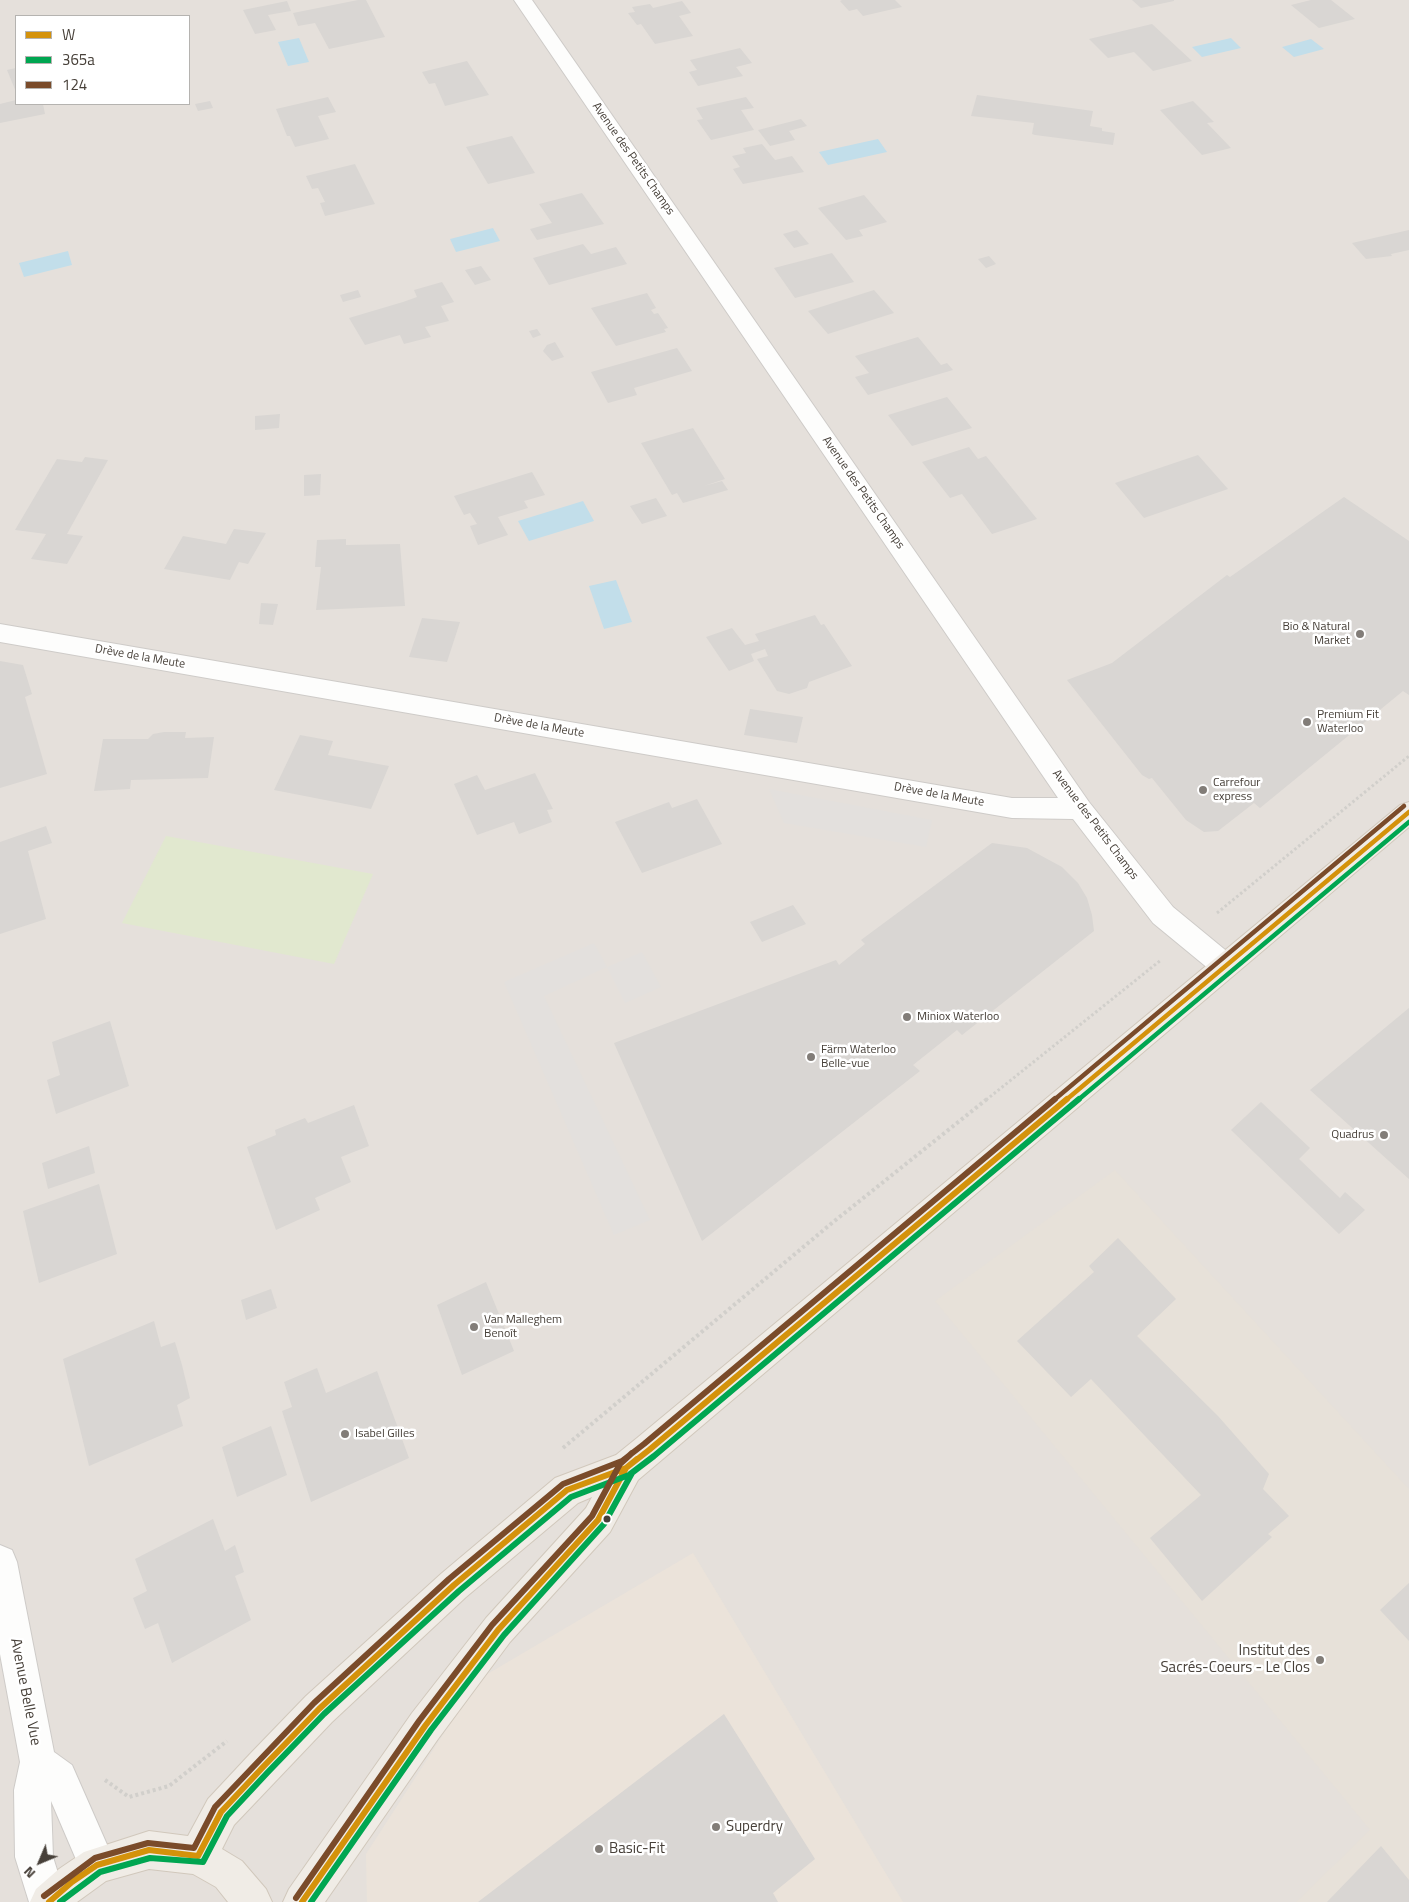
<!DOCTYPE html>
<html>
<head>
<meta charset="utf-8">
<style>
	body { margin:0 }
	#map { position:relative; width:1409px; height:1902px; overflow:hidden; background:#f1efec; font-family:"Titillium Web",sans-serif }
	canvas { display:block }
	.legend { position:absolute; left:15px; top:15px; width:175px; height:90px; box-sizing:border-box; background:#fff; border:1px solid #b5b3b0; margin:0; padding:6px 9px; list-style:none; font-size:15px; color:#474039 }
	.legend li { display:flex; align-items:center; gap:10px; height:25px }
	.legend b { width:25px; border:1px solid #b5b3b0 }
	.north { position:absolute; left:15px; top:1837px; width:50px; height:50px; -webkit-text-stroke:4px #fff; paint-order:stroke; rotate:225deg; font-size:14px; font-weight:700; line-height:20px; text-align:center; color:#474039 }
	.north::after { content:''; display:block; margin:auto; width:18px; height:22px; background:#474039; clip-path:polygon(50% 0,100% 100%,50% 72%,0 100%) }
</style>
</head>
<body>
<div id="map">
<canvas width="1409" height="1902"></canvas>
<ul class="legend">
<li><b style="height:6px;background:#d4920b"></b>W</li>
<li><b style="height:6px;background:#00a651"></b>365a</li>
<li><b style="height:6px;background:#7a4b2a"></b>124</li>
</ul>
<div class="north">N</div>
</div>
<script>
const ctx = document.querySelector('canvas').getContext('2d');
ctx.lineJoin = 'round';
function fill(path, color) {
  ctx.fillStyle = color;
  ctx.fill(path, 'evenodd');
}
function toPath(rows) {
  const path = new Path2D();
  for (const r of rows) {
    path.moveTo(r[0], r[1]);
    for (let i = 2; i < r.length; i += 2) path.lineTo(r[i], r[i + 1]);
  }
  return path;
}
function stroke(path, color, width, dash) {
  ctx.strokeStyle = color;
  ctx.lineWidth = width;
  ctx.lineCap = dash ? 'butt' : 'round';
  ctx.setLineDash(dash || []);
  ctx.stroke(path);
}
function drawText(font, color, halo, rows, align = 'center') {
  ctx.font = font + ' "Titillium Web",sans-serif';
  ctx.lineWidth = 5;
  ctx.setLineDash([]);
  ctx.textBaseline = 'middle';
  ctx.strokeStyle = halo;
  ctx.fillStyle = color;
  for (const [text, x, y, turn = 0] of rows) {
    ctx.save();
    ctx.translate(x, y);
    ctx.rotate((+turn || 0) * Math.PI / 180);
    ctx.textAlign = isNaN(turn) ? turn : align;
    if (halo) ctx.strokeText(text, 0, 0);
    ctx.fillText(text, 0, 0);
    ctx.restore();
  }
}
fill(toPath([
	[0,0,1409,0,1409,1902,0,1902],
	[16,16,189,16,189,104,16,104]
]), '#e5e0db');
fill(toPath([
	[693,1553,903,1902,367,1902,366,1854,479,1679]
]), '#ebe3da');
fill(toPath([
	[1115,1170,1409,1489,1409,1902,1296,1902,1370,1830,935,1301]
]), '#e7e1d9');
fill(toPath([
	[166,836,373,874,334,964,122,923]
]), '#e1e8cf');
fill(toPath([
	[769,789,932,820,926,847,784,823],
	[594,943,607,967,642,952,661,987,625,1003,607,967,544,996,650,1220,614,1235,504,982]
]), '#e3e0dd');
fill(toPath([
	[299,38,309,62,288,66,278,42],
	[1231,38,1241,48,1202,57,1192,47],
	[1311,39,1324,49,1294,57,1282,47],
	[878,139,887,152,828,165,819,152],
	[493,228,500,241,456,252,450,239],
	[68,251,72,265,24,277,19,263],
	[583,501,594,521,529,541,518,521],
	[616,580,632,622,604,629,589,586]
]), '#c2deea');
fill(toPath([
	[358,0,366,0,385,37,329,49,315,23,298,26,293,13],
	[842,0,895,0,902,7,863,16,857,9,849,11,840,1],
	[1132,0,1174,0,1174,1,1141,8],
	[1311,0,1331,0,1355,19,1319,28,1291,5],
	[287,1,291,11,268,15,276,30,255,34,243,10],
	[682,1,691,13,679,16,693,36,655,44,641,24,637,25,628,13,635,12,632,7,650,4,653,8],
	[1152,24,1192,61,1153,71,1134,52,1108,58,1089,39],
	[740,48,752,63,736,67,743,76,698,86,689,72,697,70,690,60],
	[467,61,489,95,445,106,435,83,429,84,422,72],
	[16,68,16,92,7,70],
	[977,95,1093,111,1090,126,1102,128,1102,131,1115,133,1113,145,1035,135,1032,134,1034,123,971,116],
	[328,97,336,112,318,116,329,139,295,147,290,136,287,136,276,109],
	[746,97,754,108,741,110,754,130,711,140,697,120,703,119,696,108],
	[16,100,16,104,43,104,45,114,0,123,0,104],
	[210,101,213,108,198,111,195,104],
	[1193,101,1214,122,1207,123,1231,148,1202,155,1160,110],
	[801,119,807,126,789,131,795,140,770,146,758,130],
	[512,136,535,173,488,184,466,147],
	[762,144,775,160,792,156,804,172,743,184,733,169,740,167,732,156,746,153,743,148],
	[355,164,375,204,325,216,320,203,325,202,318,188,312,189,306,176],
	[582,193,604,224,537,240,530,229,552,223,539,204],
	[864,195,887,222,859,230,863,236,846,240,818,208],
	[797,230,809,244,794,248,783,234],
	[1409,230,1409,250,1391,254,1392,256,1366,259,1352,243],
	[583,244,591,254,616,247,627,264,549,285,533,258],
	[832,253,854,282,795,298,774,268],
	[989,256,996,264,986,268,978,259],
	[481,266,491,280,475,285,465,270],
	[442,282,454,302,441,306,449,321,425,327,431,337,404,344,400,335,365,345,349,318,403,302,417,297,414,290],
	[358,290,361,297,343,302,340,295],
	[874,290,894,313,828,334,808,311],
	[647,293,656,308,651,310,654,314,658,313,668,328,664,329,666,332,616,346,591,308],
	[537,329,541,335,533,338,529,331],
	[918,337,941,365,947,363,953,370,868,395,855,377,869,373,855,356],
	[555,342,564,357,552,361,543,351,547,345],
	[677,348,692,371,634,388,637,395,608,403,591,372],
	[947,397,972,428,912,446,888,415],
	[280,414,279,428,255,430,255,416],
	[693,428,725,479,704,486,722,481,728,490,683,503,677,493,672,495,641,443],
	[969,447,978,459,986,456,1037,519,992,534,962,494,950,498,922,462],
	[1198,455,1228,489,1144,518,1115,483],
	[85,457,108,460,67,534,83,536,67,564,31,559,46,534,15,530,57,459,82,462],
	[532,472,545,495,524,501,528,508,498,517,508,535,478,545,470,526,477,524,470,513,464,515,454,496],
	[321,474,320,495,304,496,304,475],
	[1344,497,1409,541,1409,695,1403,691,1260,808,1254,803,1218,831,1204,832,1186,820,1152,778,1149,779,1142,775,1067,680,1112,663,1227,575,1230,577],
	[656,498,667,516,642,524,630,506],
	[234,529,266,533,248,564,239,562,230,580,164,569,183,536,226,544],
	[346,539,346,545,400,544,405,606,316,610,321,567,315,567,317,540],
	[261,603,278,604,273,625,259,624],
	[815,615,821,625,824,624,852,666,809,682,807,688,789,694,777,691,757,659,768,656,765,649,751,654,754,661,729,671,706,637,732,628,745,645,759,641,755,634],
	[422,618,460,622,447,662,409,657],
	[0,661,23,665,32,694,25,697,47,774,0,788],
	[750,709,803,717,797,743,744,735],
	[164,732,186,732,185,738,214,737,208,778,131,780,130,789,94,791,103,739,148,739,153,734],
	[300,735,333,741,328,755,389,766,371,809,274,790],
	[535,773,553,809,547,810,552,822,519,834,514,822,477,835,454,784,477,775,485,790],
	[697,799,722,844,642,873,615,822,669,802,672,808],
	[46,826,52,843,28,851,46,919,0,934,0,842],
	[992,843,1027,848,1062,867,1078,883,1087,898,1092,915,1094,931,962,1035,957,1030,913,1065,920,1071,702,1241,614,1043,836,960,839,965,865,944,861,940],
	[793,905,806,924,762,942,750,922],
	[1409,1008,1409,1179,1310,1090],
	[110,1021,129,1086,56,1114,47,1080,60,1075,52,1042],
	[1261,1102,1310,1148,1299,1159,1340,1198,1345,1192,1365,1210,1339,1234,1231,1130],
	[354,1105,369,1146,341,1157,351,1182,315,1198,320,1210,276,1230,247,1147,276,1135,275,1130,305,1118,308,1123],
	[89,1146,95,1173,48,1189,42,1163],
	[99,1184,117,1254,39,1283,23,1211],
	[1118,1238,1176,1299,1137,1336,1218,1416,1269,1474,1263,1489,1289,1516,1268,1534,1272,1537,1202,1601,1150,1538,1201,1495,1091,1379,1071,1397,1017,1341,1094,1272,1089,1266],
	[486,1282,514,1351,462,1375,437,1305],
	[271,1289,277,1308,246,1320,241,1300],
	[154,1321,161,1347,175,1342,182,1365,190,1398,177,1405,183,1426,89,1466,63,1359],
	[317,1368,326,1393,377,1371,409,1458,311,1502,282,1411,292,1407,284,1382],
	[271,1426,287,1475,237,1497,222,1447],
	[213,1519,225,1551,235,1545,244,1572,235,1576,251,1620,172,1663,158,1623,145,1629,133,1598,147,1591,135,1559],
	[1409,1583,1409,1641,1380,1610],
	[724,1714,815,1859,773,1893,778,1902,478,1902],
	[1381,1846,1409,1880,1409,1902,1327,1902]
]), '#d9d6d3');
const minor = toPath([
	[514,0,532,0,1089,802,1173,907,1235,958,1239,966,1235,974,1225,978,1215,974,1153,923,1073,819,1012,818,0,642,0,624,1012,798,1058,798,514,0],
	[0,1545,12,1550,17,1562,54,1752,72,1765,116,1865,110,1878,97,1884,84,1878,51,1801,53,1857,67,1902,29,1902,15,1857,14,1790,20,1762,0,1654,0,1545]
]);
const primary = toPath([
	[1409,802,1409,827,638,1480,610,1532,510,1642,438,1739,325,1902,283,1902,289,1889,412,1713,486,1618,586,1508,592,1497,578,1503,466,1597,332,1722,234,1825,222,1849,242,1861,266,1889,272,1902,228,1902,216,1887,193,1874,149,1869,106,1881,77,1902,30,1902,36,1889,59,1869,84,1852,149,1831,188,1836,208,1799,250,1754,306,1696,442,1573,555,1478,616,1455,637,1438,1400,805,1409,802]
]);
stroke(minor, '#cecbc8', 2);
stroke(primary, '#d1c8bc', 2);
stroke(toPath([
	[1217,913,1409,756],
	[986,1100,1161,960]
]), '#d1cfcb', 3, [2.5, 2.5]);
stroke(toPath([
	[563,1448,832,1223,987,1099],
	[105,1780,129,1797,169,1786,227,1741]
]), '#d1cfcb', 4, [3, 3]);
fill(minor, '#fdfdfc');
fill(primary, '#f0ece6');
stroke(toPath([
	[1066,1100,1409,812]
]), '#d4920b', 4.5);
stroke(toPath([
	[49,1902,72,1882,97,1865,149,1850,198,1856,221,1812,263,1767,319,1709,454,1585,567,1490,626,1468,649,1450,1067,1099],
	[302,1902,425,1726,498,1630,598,1520,626,1468,637,1459]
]), '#d4920b', 6);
stroke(toPath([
	[1078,1100,1409,822]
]), '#00a651', 4.5);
stroke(toPath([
	[60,1902,100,1872,150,1858,203,1862,227,1816,268,1772,324,1714,459,1591,571,1497,629,1475,654,1456,1079,1099],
	[311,1902,431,1730,504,1635,604,1524,632,1473,642,1465]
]), '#00a651', 6);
stroke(toPath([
	[1054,1100,1404,806]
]), '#7a4b2a', 4.5);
stroke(toPath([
	[44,1896,95,1858,148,1843,194,1848,215,1807,314,1703,449,1579,563,1484,622,1461,644,1444,1055,1099],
	[296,1898,419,1721,492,1625,592,1516,620,1464,632,1453]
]), '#7a4b2a', 6);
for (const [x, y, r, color] of [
	[1360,634,5,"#827d78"],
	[1307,722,5,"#827d78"],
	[1203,790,5,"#827d78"],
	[907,1017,5,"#827d78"],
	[811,1057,5,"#827d78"],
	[1384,1135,5,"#827d78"],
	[474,1327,5,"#827d78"],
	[345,1434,5,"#827d78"],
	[607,1519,4.5,"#474039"],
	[1320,1660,5,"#827d78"],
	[716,1827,5,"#827d78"],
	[599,1849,5,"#827d78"]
]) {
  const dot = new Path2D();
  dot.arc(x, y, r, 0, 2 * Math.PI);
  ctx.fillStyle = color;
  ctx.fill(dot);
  stroke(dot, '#fff', 2);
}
drawText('12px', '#474039', '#fff', [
	["Avenue des Petits Champs",633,159,55],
	["Avenue des Petits Champs",863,493,55],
	["Drève de la Meute",140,657,10],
	["Drève de la Meute",539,726,10],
	["Drève de la Meute",939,795,10],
	["Avenue des Petits Champs",1095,825,53]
]);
drawText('12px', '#474039', '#fff', [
	["Bio & Natural",1350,627,"right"],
	["Market",1350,641,"right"],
	["Premium Fit",1317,715],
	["Waterloo",1317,729],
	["Carrefour",1213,783],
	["express",1213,797],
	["Miniox Waterloo",917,1017],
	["Färm Waterloo",821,1050],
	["Belle-vue",821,1064],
	["Quadrus",1374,1135,"right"],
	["Van Malleghem",484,1320],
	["Benoît",484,1334],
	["Isabel Gilles",355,1434]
], 'left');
drawText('15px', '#474039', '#fff', [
	["Institut des",1310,1651,"right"],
	["Sacrés-Coeurs - Le Clos",1310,1668,"right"],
	["Superdry",726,1827],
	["Basic-Fit",609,1849]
], 'left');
drawText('15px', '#474039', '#fff', [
	["Avenue Belle Vue",25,1692,79]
]);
</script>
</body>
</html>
